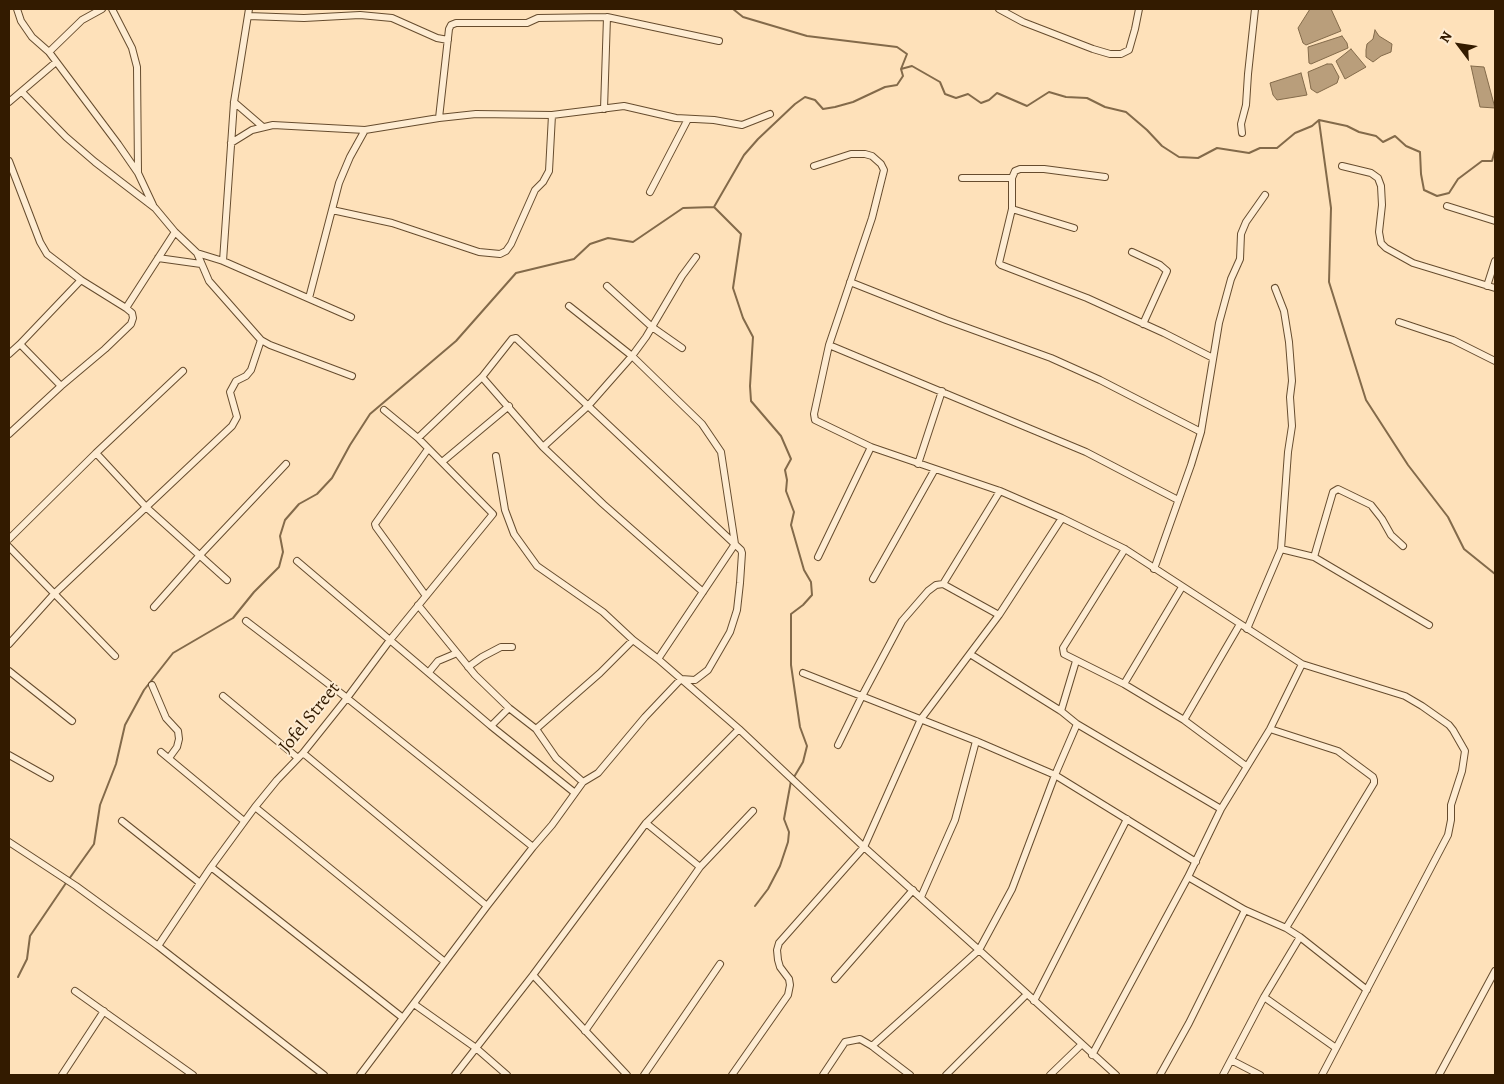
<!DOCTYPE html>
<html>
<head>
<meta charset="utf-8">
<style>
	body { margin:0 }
	#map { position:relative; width:1504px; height:1084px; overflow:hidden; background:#fee1ba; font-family:Alegreya,serif }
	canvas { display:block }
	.frame { position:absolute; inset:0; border:10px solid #331b00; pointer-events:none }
	.north { position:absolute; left:1434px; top:20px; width:50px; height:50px; -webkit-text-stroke:4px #feecd2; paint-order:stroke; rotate:301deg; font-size:14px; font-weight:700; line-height:20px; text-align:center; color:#331b00 }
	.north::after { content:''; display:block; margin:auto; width:18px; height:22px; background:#331b00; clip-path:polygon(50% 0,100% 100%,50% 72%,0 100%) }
</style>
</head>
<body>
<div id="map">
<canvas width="1504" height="1084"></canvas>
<div class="frame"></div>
<div class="north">N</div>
</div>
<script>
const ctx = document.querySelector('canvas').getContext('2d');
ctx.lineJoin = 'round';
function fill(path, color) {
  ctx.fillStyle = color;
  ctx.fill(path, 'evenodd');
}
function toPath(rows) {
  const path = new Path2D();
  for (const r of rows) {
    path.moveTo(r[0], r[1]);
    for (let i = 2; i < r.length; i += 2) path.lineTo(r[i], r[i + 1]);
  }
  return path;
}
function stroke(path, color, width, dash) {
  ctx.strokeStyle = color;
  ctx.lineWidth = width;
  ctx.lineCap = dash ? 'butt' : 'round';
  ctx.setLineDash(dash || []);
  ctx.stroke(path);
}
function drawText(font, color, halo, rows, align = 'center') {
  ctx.font = font + ' Alegreya,serif';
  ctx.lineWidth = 4;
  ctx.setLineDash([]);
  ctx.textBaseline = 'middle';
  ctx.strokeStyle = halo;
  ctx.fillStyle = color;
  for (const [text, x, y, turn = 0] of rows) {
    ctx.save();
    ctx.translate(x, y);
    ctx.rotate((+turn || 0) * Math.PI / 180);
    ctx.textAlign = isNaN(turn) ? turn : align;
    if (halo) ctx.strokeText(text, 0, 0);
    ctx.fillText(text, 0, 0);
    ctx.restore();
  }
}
const water = toPath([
	[1310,9,1331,9,1341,31,1306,45,1303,43,1298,28,1310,9],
	[1375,30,1379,36,1392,44,1391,52,1381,56,1373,62,1366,57,1366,50,1367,44,1373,39,1375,30],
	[1342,36,1347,43,1348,48,1311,64,1309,63,1308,47,1342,36],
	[1351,49,1366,67,1345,79,1336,61,1351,49],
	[1327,64,1332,64,1339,77,1337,83,1317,93,1311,89,1308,72,1327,64],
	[1471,66,1484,67,1495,108,1480,107,1471,66],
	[1301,73,1307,95,1277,100,1273,95,1270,83,1301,73]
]);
fill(water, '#b99e7b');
stroke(water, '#836a4a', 1);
stroke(toPath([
	[901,69,912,66,940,82,945,94,956,98,968,94,981,103,989,100,997,93,1027,106,1049,92,1066,97,1087,98,1105,107,1126,112,1147,130,1162,146,1179,157,1198,158,1217,148,1249,153,1260,148,1277,148,1295,133,1312,126,1319,120,1347,126,1359,132,1376,136,1383,142,1395,136,1406,146,1420,152,1421,174,1424,190,1437,196,1449,193,1458,179,1482,161,1492,161,1495,150],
	[1319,121,1331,208,1329,282,1366,400,1408,465,1448,517,1464,549,1495,574],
	[714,207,744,155,758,139,795,104,805,97,815,100,823,109,835,107,853,102,885,87,897,85,903,76,901,69,907,54,897,47,807,36,743,17,733,9],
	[69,879,94,844,100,805,116,764,125,725,144,690,173,653,233,618,254,592,279,567,283,552,280,536,285,520,299,504,317,494,332,478,350,445,370,414,456,341,516,273,574,259,590,244,608,238,633,242,683,208,714,207,741,234,733,288,743,318,753,337,750,386,751,401,781,436,791,459,785,470,787,480,786,491,794,512,791,525,804,570,811,582,812,595,803,605,791,614,791,665,800,727,807,746,803,762,794,777],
	[755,906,768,889,780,866,788,842,789,832,784,819,791,781],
	[18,977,27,959,30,936,66,883]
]), '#836a4a', 2);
const minor = toPath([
	[17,9,21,21,32,37,49,52,118,144,138,173,153,205],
	[112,9,132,48,137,67,138,172],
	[999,9,1023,22,1093,49,1110,54,1121,54,1129,50,1135,29,1139,9],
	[248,16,304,18,360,15,392,18,437,38,448,40],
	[49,52,82,20,102,9],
	[22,92,66,137,95,162,155,208,175,232,197,253,223,261,351,317],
	[9,102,56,62],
	[234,102,263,127],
	[604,109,607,17],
	[439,118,449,29,451,25,456,23,527,23,538,18,607,17,719,41],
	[1242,133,1241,124,1246,105,1248,74,1255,9],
	[231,143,252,130,273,125,365,130],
	[9,161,40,242,47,254,81,280,126,308,132,313,133,318,131,324,105,349,61,386,9,434],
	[814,166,851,154,865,154,872,156,881,164,884,170,872,218,829,345,814,414,815,420,871,447,1000,491,1062,518,1125,549,1302,664,1405,696,1422,706,1449,725,1453,730,1465,751,1462,771,1451,805,1451,820,1448,835,1322,1075],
	[1342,166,1371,173,1378,178,1381,186,1382,205,1379,232,1381,243,1386,248,1413,263,1495,288],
	[1105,177,1044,169,1020,169,1015,171,1012,178,1012,209,999,263,1001,265,1087,298,1164,333,1213,358],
	[962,178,1012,178],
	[650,192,688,119],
	[1447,206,1495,221],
	[1012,209,1074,228],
	[332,210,392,223,479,252,500,254,506,251,511,244,535,190,543,182,549,171,552,115],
	[1132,252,1160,265,1167,271,1143,324],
	[197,253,209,281,261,340,270,345,352,376],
	[158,258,201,264],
	[223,261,234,102,249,9],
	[850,282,946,320,1051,358,1100,380,1201,432],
	[607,286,652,327,682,348],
	[1487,286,1495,261],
	[309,298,339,183,350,157,365,130,439,118,476,114,552,115,624,106,676,118,714,120,742,125,770,114],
	[569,306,632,356,702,424,721,452,735,544,658,659],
	[126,308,175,232],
	[1399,322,1453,340,1495,361],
	[20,344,61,386],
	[829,345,1086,452,1178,500],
	[9,354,20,344,81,280],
	[482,377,543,447,603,504,703,592],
	[543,447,588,406,632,356,646,337,682,276,696,257],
	[96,453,147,508,227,580],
	[496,456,505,510,514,534,537,566,603,612,633,640,658,659,739,729,864,847,979,950,1116,1075],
	[442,462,509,406],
	[918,464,942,391],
	[9,539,96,453,183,371],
	[9,547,115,656],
	[1125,549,1063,648,1064,654,1124,684,1184,720,1246,766],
	[1281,549,1314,557,1429,625],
	[818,557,871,447],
	[1314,557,1333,492,1338,489,1371,505,1382,519,1391,535,1403,546],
	[297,561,491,726,575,793],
	[1154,569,1191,465,1201,432,1219,323,1231,279,1240,259,1241,234,1246,222,1265,195],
	[873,579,935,469],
	[943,584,1000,491],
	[426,596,376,527,375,524,428,449],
	[418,605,475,675,509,708],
	[154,607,200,555,286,464],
	[246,621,347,698,533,847],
	[1247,629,1281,549,1288,452,1292,426,1290,397,1292,381,1289,342,1284,311,1275,288],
	[9,644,54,594,232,426,237,417,230,392,236,381,246,376,251,370,261,340],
	[970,654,1061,711,1077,724,1221,809],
	[468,667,482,657,501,647,512,647],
	[9,671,72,721],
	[429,672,438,661,457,653],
	[803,673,976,741,1055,775,1196,862],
	[1124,684,1182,587],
	[152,685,166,718,178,731,179,739,177,747,169,758],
	[223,696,298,758],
	[1061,711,1076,661],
	[1184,720,1240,624],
	[491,726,509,708,536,729],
	[1270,729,1338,751,1373,777,1374,780,1374,783,1286,928],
	[838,745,862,696,902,621,928,591,936,585,943,584,999,615],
	[161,752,244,821],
	[303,753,487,906],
	[9,755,50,778],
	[583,782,556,758,536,729,600,673,633,640],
	[255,807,445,962],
	[122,821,200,883],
	[646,823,700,867],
	[9,842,76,886,158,946,324,1075],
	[211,867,403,1018],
	[1188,877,1245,910,1286,928,1300,937,1367,990],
	[921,897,955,820,976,741],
	[158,946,211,867,255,807,277,780,303,753,347,698,390,640,493,514,418,438,384,410],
	[533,975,627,1075],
	[835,979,913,890],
	[75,991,193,1075],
	[1264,997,1336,1048],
	[1034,1001,1127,819],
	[414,1004,476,1048,507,1075],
	[585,1031,700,867,753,811],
	[872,1046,979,950,1012,889,1055,775,1077,724],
	[1092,1055,1188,877,1221,809,1270,729,1302,664],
	[1231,1060,1260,1075],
	[62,1075,104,1011],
	[360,1075,487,906,533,847,552,825,583,782,598,773,645,717,681,679,695,680,708,670,730,632,737,610,740,583,742,553,741,550,516,338,512,339,482,377,418,438],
	[455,1075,533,975,646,823,739,729],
	[644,1075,720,964],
	[732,1075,788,995,790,985,789,979,780,967,778,960,777,950,779,943,864,847,921,719,999,615,1062,518],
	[823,1075,845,1042,860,1039,872,1046,910,1075],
	[946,1075,1027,994],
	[1050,1075,1081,1045],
	[1160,1075,1189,1023,1245,910],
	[1223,1075,1264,997,1300,937],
	[1439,1075,1495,971]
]);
stroke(minor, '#664c2e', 8);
stroke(minor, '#feecd2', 6);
drawText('19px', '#331b00', '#feecd2', [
	["Jofel Street",310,718,-51]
]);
</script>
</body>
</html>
